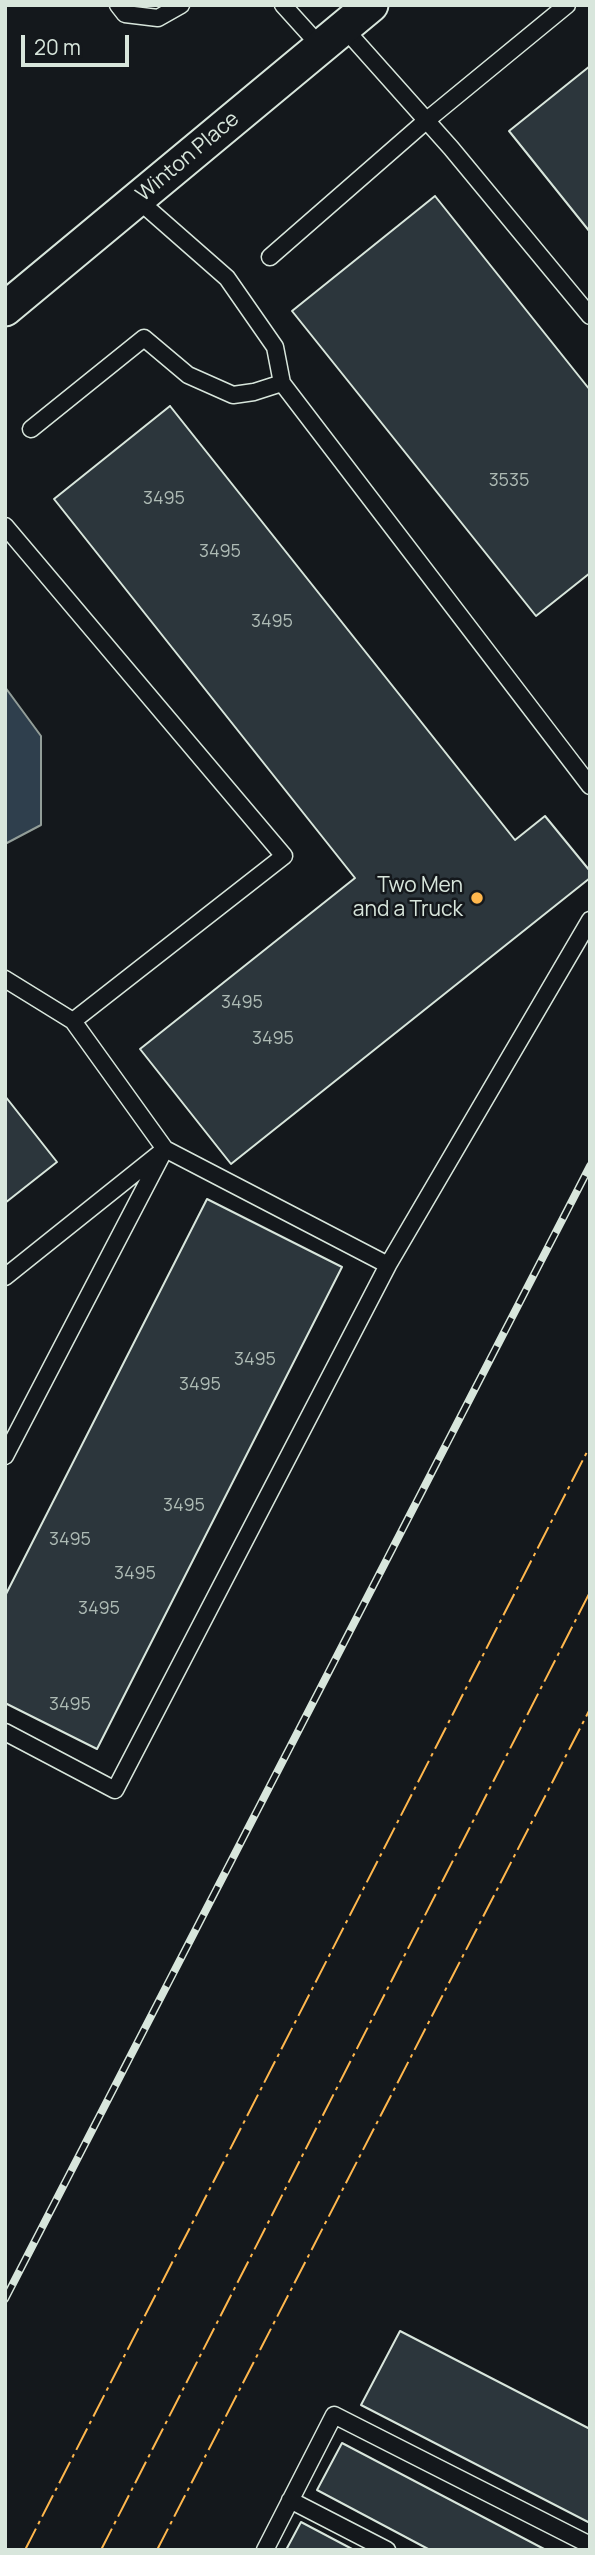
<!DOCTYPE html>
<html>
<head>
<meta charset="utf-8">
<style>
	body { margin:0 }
	#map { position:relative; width:595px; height:2555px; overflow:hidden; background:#14181c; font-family:Manrope,sans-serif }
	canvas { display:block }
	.frame { position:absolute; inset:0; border:7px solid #d8e6dc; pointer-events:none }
	.scale { position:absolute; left:21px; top:35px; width:108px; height:32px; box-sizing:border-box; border:4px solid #d8e6dc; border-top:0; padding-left:9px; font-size:21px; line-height:24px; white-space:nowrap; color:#d8e6dc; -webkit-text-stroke:5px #14181c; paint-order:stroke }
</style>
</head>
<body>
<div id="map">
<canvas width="595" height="2555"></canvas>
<div class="frame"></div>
<div class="scale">20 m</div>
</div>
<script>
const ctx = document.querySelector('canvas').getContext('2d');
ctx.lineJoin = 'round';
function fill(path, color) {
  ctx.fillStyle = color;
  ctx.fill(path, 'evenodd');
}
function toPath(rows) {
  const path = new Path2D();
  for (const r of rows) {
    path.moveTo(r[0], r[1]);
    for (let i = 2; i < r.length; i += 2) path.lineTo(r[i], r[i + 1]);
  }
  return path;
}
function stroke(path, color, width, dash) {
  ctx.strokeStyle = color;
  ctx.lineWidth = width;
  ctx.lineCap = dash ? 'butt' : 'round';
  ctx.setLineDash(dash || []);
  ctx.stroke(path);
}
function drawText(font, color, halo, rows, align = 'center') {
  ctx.font = font + ' Manrope,sans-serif';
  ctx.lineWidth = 5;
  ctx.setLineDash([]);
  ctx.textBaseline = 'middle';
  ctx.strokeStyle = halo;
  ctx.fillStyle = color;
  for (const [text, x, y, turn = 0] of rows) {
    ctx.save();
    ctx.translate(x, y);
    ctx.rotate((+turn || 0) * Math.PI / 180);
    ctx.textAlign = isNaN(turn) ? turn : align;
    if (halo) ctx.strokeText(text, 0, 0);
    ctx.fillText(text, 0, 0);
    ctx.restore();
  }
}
const water = toPath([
	[5,687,41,736,41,825,5,844,5,687]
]);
fill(water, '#2f3f4d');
stroke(water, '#939e99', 2);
const building = toPath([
	[590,66,590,232,509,131,590,66],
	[435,196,590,390,590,573,536,616,292,311,435,196],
	[170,406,515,840,545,816,590,871,590,878,231,1164,140,1049,355,878,54,499,170,406],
	[5,1096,57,1162,5,1203,5,1096],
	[207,1199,342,1267,97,1749,5,1703,5,1596,207,1199],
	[400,2331,590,2429,590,2523,361,2405,400,2331],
	[342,2443,546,2550,430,2550,317,2490,342,2443],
	[301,2522,354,2550,286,2550,301,2522]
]);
fill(building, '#2c363c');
stroke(building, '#d8e6dc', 2);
const lane = toPath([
	[118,5,125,14,158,18,181,5],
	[283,5,321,47],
	[344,28,451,148,590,316],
	[137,199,227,278,275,347,282,383,590,786],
	[270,257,427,120,567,5],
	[31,429,144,338,188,375,233,395,254,392,282,383],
	[5,526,284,856,73,1021],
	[5,979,73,1021,165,1149,388,1265],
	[5,1277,160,1153],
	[5,1456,165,1149],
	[5,1732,115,1790,388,1265,590,920],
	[290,2500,387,2550],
	[265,2550,334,2415,590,2545]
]);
const street = toPath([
	[5,309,371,5]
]);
stroke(lane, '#d8e6dc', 19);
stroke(street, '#d8e6dc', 37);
stroke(lane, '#14181c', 16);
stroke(street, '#14181c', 33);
const rail = toPath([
	[5,2299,590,1166]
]);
stroke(rail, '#d8e6dc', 8);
stroke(rail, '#14181c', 5, [16]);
stroke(toPath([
	[25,2550,590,1446],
	[101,2550,590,1592],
	[157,2550,590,1709]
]), '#ffb74d', 2, [24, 5, 3.5, 5]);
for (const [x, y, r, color] of [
	[477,898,7,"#ffb74d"]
]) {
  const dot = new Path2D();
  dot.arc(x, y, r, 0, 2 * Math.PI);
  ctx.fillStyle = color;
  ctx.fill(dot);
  stroke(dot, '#14181c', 2.5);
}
drawText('18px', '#adbab4', null, [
	["3535",509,481],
	["3495",164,499],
	["3495",220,552],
	["3495",272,622],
	["3495",242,1003],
	["3495",273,1039],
	["3495",255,1360],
	["3495",200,1385],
	["3495",184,1506],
	["3495",70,1540],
	["3495",135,1574],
	["3495",99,1609],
	["3495",70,1705]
]);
drawText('21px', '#d8e6dc', '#14181c', [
	["Winton Place",188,157,-40]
]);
drawText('21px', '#d8e6dc', '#14181c', [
	["Two Men",463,886],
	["and a Truck",463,910]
], 'right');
</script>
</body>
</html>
